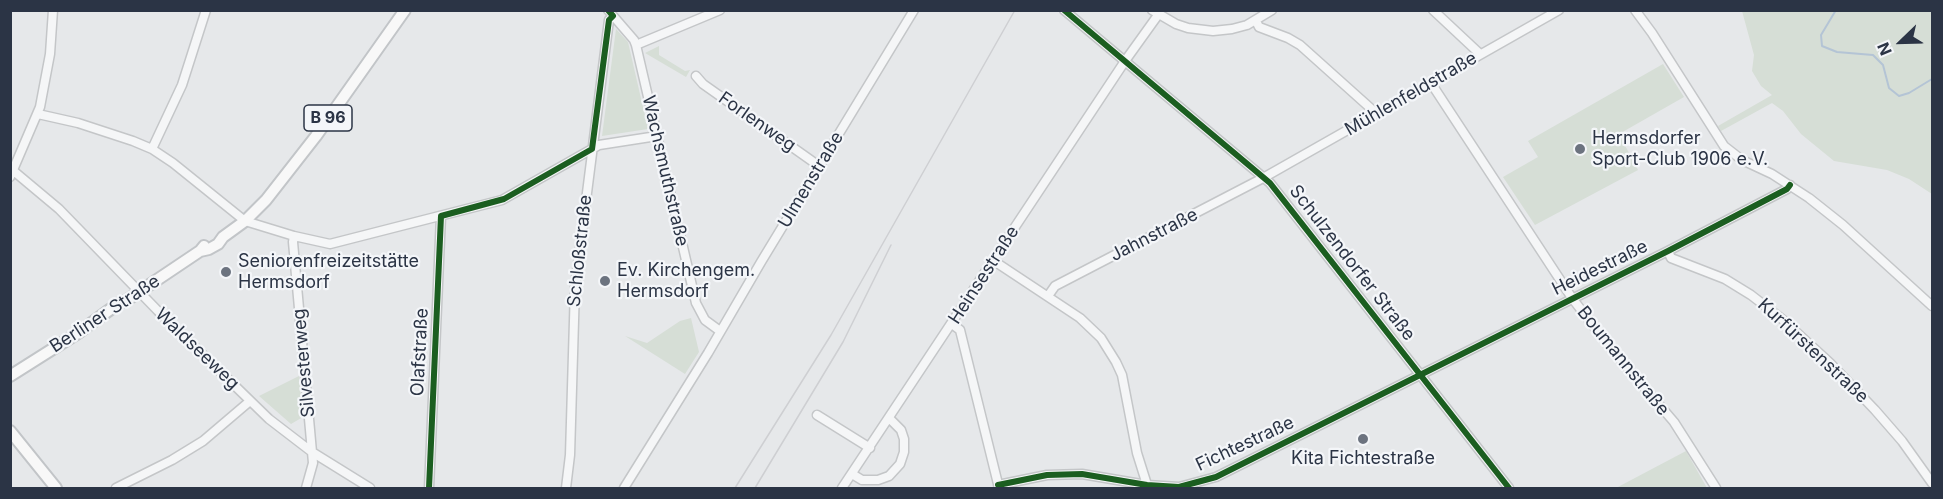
<!DOCTYPE html>
<html>
<head>
<meta charset="utf-8">
<style>
	body { margin:0 }
	#map { position:relative; width:1943px; height:499px; overflow:hidden; background:#e6e8ea; font-family:Inter,sans-serif }
	canvas { display:block }
	.frame { position:absolute; inset:0; border:12px solid #2b3445; pointer-events:none }
	.north { position:absolute; left:1871px; top:12px; width:60px; height:60px; -webkit-text-stroke:4px #f4f6f9; paint-order:stroke; rotate:247deg; font-size:16px; font-weight:700; line-height:24px; text-align:center; color:#2b3445 }
	.north::after { content:''; display:block; margin:auto; width:21px; height:27px; background:#2b3445; clip-path:polygon(50% 0,100% 100%,50% 72%,0 100%) }
</style>
</head>
<body>
<div id="map">
<canvas width="1943" height="499"></canvas>
<div class="frame"></div>
<div class="north">N</div>
</div>
<script>
const ctx = document.querySelector('canvas').getContext('2d');
ctx.lineJoin = 'round';
function fill(path, color) {
  ctx.fillStyle = color;
  ctx.fill(path, 'evenodd');
}
function toPath(rows) {
  const path = new Path2D();
  for (const r of rows) {
    path.moveTo(r[0], r[1]);
    for (let i = 2; i < r.length; i += 2) path.lineTo(r[i], r[i + 1]);
  }
  return path;
}
function stroke(path, color, width, dash) {
  ctx.strokeStyle = color;
  ctx.lineWidth = width;
  ctx.lineCap = dash ? 'butt' : 'round';
  ctx.setLineDash(dash || []);
  ctx.stroke(path);
}
function drawText(font, color, halo, rows, align = 'center') {
  ctx.font = font + ' Inter,sans-serif';
  ctx.lineWidth = 4.5;
  ctx.setLineDash([]);
  ctx.textBaseline = 'middle';
  ctx.strokeStyle = halo;
  ctx.fillStyle = color;
  for (const [text, x, y, turn = 0] of rows) {
    ctx.save();
    ctx.translate(x, y);
    ctx.rotate((+turn || 0) * Math.PI / 180);
    ctx.textAlign = isNaN(turn) ? turn : align;
    if (halo) ctx.strokeText(text, 0, 0);
    ctx.fillText(text, 0, 0);
    ctx.restore();
  }
}
fill(toPath([
	[1742,11,1932,11,1932,194,1909,179,1887,170,1834,161,1801,134,1783,111,1772,103,1721,131,1718,126,1772,95,1761,86,1752,71,1754,55],
	[616,29,628,42,648,129,602,136],
	[659,46,659,55,685,71,690,70,686,77,645,53],
	[1663,64,1684,97,1619,134,1638,170,1535,225,1503,177,1538,157,1528,141],
	[691,318,699,352,685,374,625,336,647,343,680,321],
	[299,376,303,417,291,424,259,396],
	[1686,451,1707,488,1616,488,1633,479]
]), '#d6ded6');
stroke(toPath([
	[1836,10,1821,35,1822,46,1837,52,1873,55,1883,65,1889,88,1899,96,1909,93,1932,79]
]), '#b4c4d5', 2);
const minor = toPath([
	[608,10,634,40,636,45,696,303,705,320,720,331],
	[1064,10,1270,183,1509,488],
	[1152,10,1176,24,1188,28,1213,31,1232,29,1247,25,1272,10],
	[1433,10,1480,54],
	[1635,10,1652,33,1724,146,1742,160,1772,174,1809,198,1843,225,1932,306],
	[1256,21,1259,27,1288,38,1300,45,1377,114],
	[636,45,720,10],
	[696,76,703,84,819,166],
	[1431,83,1572,298,1608,345,1674,422,1716,488],
	[38,114,78,123,133,141,152,149,173,163,245,221,294,236,330,244,502,200,599,145,657,136],
	[152,149,182,85,206,10],
	[10,168,59,209,158,311,269,419,312,452,370,488],
	[10,177,40,107,50,54,53,10],
	[294,236,293,242,313,463,306,488],
	[1668,251,1671,258,1725,279,1751,295,1782,319,1830,363,1875,410,1902,441,1932,483],
	[994,261,1080,318,1101,338,1116,362,1122,375,1137,453,1148,488],
	[1048,296,1055,286,1263,178,1559,10],
	[952,324,960,330,999,488],
	[817,415,870,448],
	[852,474,862,480,878,480,889,476,900,464,904,452,904,439,901,430,890,419],
	[998,485,1047,475,1082,474,1147,485,1179,487,1216,477,1668,251,1787,189,1790,185],
	[116,488,172,460,203,441,250,401],
	[429,488,441,216],
	[566,488,570,455,575,287,609,20,613,16],
	[624,488,708,353,761,262,914,10],
	[842,488,1125,61,1158,15]
]);
const major = toPath([
	[200,251,209,249,218,244,223,237,245,221,266,200,316,136,405,10],
	[10,376,78,333,119,303,124,302,200,251,204,246],
	[10,431,56,488]
]);
stroke(minor, '#c4c6c8', 11);
stroke(major, '#c2c5c8', 14);
stroke(minor, '#f5f6f7', 8);
stroke(major, '#f8f8f8', 10);
stroke(toPath([
	[735,488,831,335,1015,10],
	[755,488,843,342,891,245]
]), '#cecfd2', 1.5);
stroke(toPath([
	[1064,10,1270,183,1509,488],
	[998,485,1047,475,1082,474,1147,485,1179,487,1216,477,1668,251,1787,189,1790,185],
	[429,488,441,216,504,199,592,149,609,20,613,16,608,10]
]), '#1b5e20', 6);
for (const [x, y, r, color] of [
	[1580,149,6,"#6c737f"],
	[226,272,6,"#6c737f"],
	[605,281,6,"#6c737f"],
	[1363,439,6,"#6c737f"]
]) {
  const dot = new Path2D();
  dot.arc(x, y, r, 0, 2 * Math.PI);
  ctx.fillStyle = color;
  ctx.fill(dot);
  stroke(dot, '#f4f6f9', 2);
}
for (const [x, y, w] of [
	[328,118,48]
]) {
  const box = new Path2D();
  box.roundRect(x - w / 2, y - 13, w, 26, 4.5);
  ctx.fillStyle = '#f4f6f9';
  ctx.fill(box);
  stroke(box, '#2b3445', 1.5);
}
drawText('bold 16px', '#2b3445', null, [
	["B 96",328,118]
]);
drawText('18px', '#2b3445', '#f4f6f9', [
	["Mühlenfeldstraße",1411,94,-30],
	["Forlenweg",757,122,35],
	["Wachsmuthstraße",665,171,77],
	["Ulmenstraße",811,180,-59],
	["Jahnstraße",1154,235,-27],
	["Schloßstraße",580,251,-84],
	["Schulzendorfer Straße",1352,263,52],
	["Heidestraße",1600,268,-26],
	["Heinsestraße",984,275,-57],
	["Berliner Straße",105,314,-33],
	["Waldseeweg",197,349,44],
	["Kurfürstenstraße",1813,351,43],
	["Olafstraße",420,352,-87],
	["Boumannstraße",1623,361,51],
	["Silvesterweg",304,363,-95],
	["Fichtestraße",1245,444,-25]
]);
drawText('18px', '#2b3445', '#f4f6f9', [
	["Hermsdorfer",1592,139],
	["Sport-Club 1906 e.V.",1592,160],
	["Seniorenfreizeitstätte",238,262],
	["Hermsdorf",238,283],
	["Ev. Kirchengem.",617,271],
	["Hermsdorf",617,292],
	["Kita Fichtestraße",1363,459,"center"]
], 'left');
</script>
</body>
</html>
